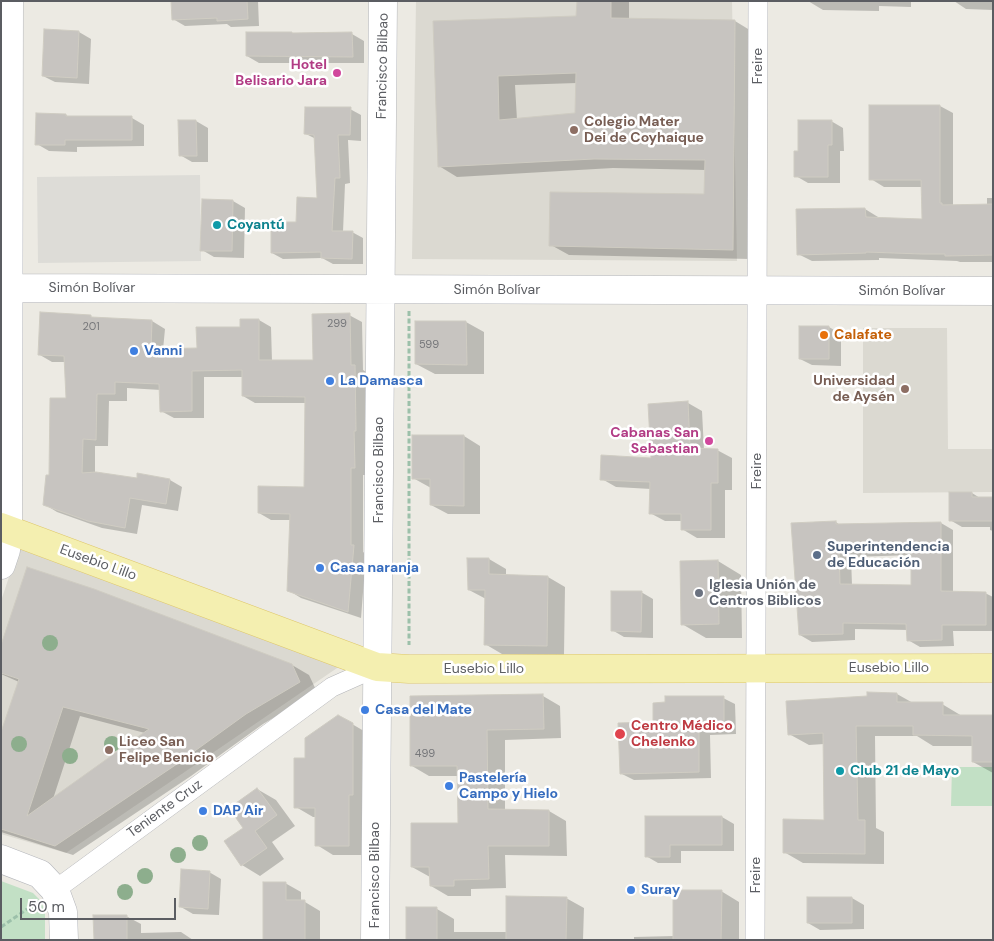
<!DOCTYPE html>
<html>
<head>
<meta charset="utf-8">
<style>
	body { margin:0 }
	#map { position:relative; width:994px; height:941px; overflow:hidden; background:#eceae3; font-family:"DM Sans",sans-serif }
	canvas { display:block }
	.frame { position:absolute; inset:0; border:2px solid #5b5d62; pointer-events:none }
	.scale { position:absolute; left:20px; top:898px; width:156px; height:22px; box-sizing:border-box; border:2px solid #5b5d62; border-top:0; padding-left:6px; font-size:15px; line-height:18px; white-space:nowrap; color:#5b5d62; -webkit-text-stroke:4px #fff; paint-order:stroke }
</style>
</head>
<body>
<div id="map">
<canvas width="994" height="941"></canvas>
<div class="frame"></div>
<div class="scale">50 m</div>
</div>
<script>
const ctx = document.querySelector('canvas').getContext('2d');
ctx.lineJoin = 'round';
function fill(path, color) {
  ctx.fillStyle = color;
  ctx.fill(path, 'evenodd');
}
function toPath(rows) {
  const path = new Path2D();
  for (const r of rows) {
    path.moveTo(r[0], r[1]);
    for (let i = 2; i < r.length; i += 2) path.lineTo(r[i], r[i + 1]);
  }
  return path;
}
function stroke(path, color, width, dash) {
  ctx.strokeStyle = color;
  ctx.lineWidth = width;
  ctx.lineCap = dash ? 'butt' : 'round';
  ctx.setLineDash(dash || []);
  ctx.stroke(path);
}
function drawText(font, color, halo, rows, align = 'center') {
  ctx.font = font + ' "DM Sans",sans-serif';
  ctx.lineWidth = 5;
  ctx.setLineDash([]);
  ctx.textBaseline = 'middle';
  ctx.strokeStyle = halo;
  ctx.fillStyle = color;
  for (const [text, x, y, turn = 0] of rows) {
    ctx.save();
    ctx.translate(x, y);
    ctx.rotate((+turn || 0) * Math.PI / 180);
    ctx.textAlign = isNaN(turn) ? turn : align;
    if (halo) ctx.strokeText(text, 0, 0);
    ctx.fillText(text, 0, 0);
    ctx.restore();
  }
}
fill(toPath([
	[200,175,201,261,38,263,37,177]
]), '#dddcd7');
fill(toPath([
	[416,1,732,1,737,261,412,259],
	[863,328,947,328,948,449,993,449,993,492,863,493],
	[20,544,340,666,66,853,1,834,1,601]
]), '#dbd9d1');
fill(toPath([
	[952,767,993,767,993,806,951,806],
	[1,881,33,893,39,899,45,910,45,940,1,940]
]), '#c2e0c5');
fill(toPath([
	[172,1,258,1,259,26,231,27,227,24,185,26,173,19],
	[578,1,629,1,629,20,735,21,753,32,750,259,569,255,551,245,706,196,706,170,613,168,457,177,439,166,434,22,578,17],
	[577,83,577,114,517,120,515,85],
	[808,1,911,1,911,7,879,6,879,11,823,10],
	[954,1,993,1,993,10,966,9],
	[79,32,91,39,89,84,55,82,43,76],
	[352,34,364,41,364,63,259,63,247,56],
	[940,106,953,113,953,206,987,205,987,198,993,198,993,262,960,262,957,261,879,258,879,260,812,261,798,254,865,209,878,217,878,219,923,221,922,187,884,187,871,179],
	[350,109,361,115,361,141,348,140,350,183,345,184,343,232,352,232,363,238,363,264,333,264,322,258,283,259,272,253,318,199,316,139,306,134],
	[66,115,69,117,132,118,144,125,144,146,77,147,77,152,49,151,37,144],
	[196,121,208,128,208,162,192,162,180,155],
	[831,121,843,128,844,151,840,151,840,183,808,183,796,176,799,153],
	[233,201,245,208,244,258,214,257,202,250],
	[349,315,362,322,363,370,368,373,367,475,363,475,363,552,366,554,361,618,301,598,288,590,291,520,271,520,259,513,305,488,306,403,255,403,243,396,243,377,204,377,204,418,174,418,161,411,161,390,127,388,127,401,109,401,108,446,95,446,95,473,138,480,170,480,182,487,178,511,142,505,137,534,102,528,57,512,44,504,68,400,66,362,52,362,40,355,90,316,96,319,152,321,165,329,163,350,198,350,259,320,271,327,272,361,314,361],
	[416,322,466,322,484,332,484,374,435,374,416,364],
	[829,327,841,334,841,366,812,365,800,359],
	[688,403,702,411,704,450,717,450,732,458,732,490,725,490,725,538,697,538,682,529,682,521,665,521,650,513,651,489,616,487,602,479,652,459],
	[464,436,480,446,480,514,448,514,431,505,431,488,413,478],
	[972,493,980,498,993,498,993,531,990,530,990,527,962,527,950,520],
	[836,522,841,526,941,523,953,530,953,593,985,593,993,597,993,631,953,631,954,646,920,647,908,640,908,630,855,629,855,640,812,642,800,635],
	[913,555,912,586,852,585,851,557],
	[489,559,506,569,506,576,548,577,565,587,564,655,502,654,485,644,486,599,469,590],
	[718,561,741,575,742,638,706,638,682,624],
	[641,592,653,599,653,638,624,637,612,630],
	[1,649,292,665,309,675,317,692,263,724,191,776,73,855,1,832,1,736,19,682,1,674],
	[80,716,145,733,53,799],
	[897,694,913,703,942,704,962,716,993,716,993,773,973,762,973,746,933,746,917,736,875,736,876,828,884,832,884,864,803,863,784,852,825,821,824,744,809,745,789,734],
	[543,696,560,706,561,738,505,740,505,811,549,811,566,821,567,856,505,855,506,888,471,889,471,896,448,896,431,886,430,877,412,867,459,824,458,776,429,776,412,766],
	[723,698,735,704,736,734,710,735,711,778,634,780,622,774,654,723],
	[352,724,369,734,366,855,333,855,317,845,317,817,313,817,296,807],
	[257,789,276,800,295,826,272,842,284,859,260,876,242,865,244,828],
	[722,817,734,824,734,851,681,851,681,863,658,863,646,856],
	[209,872,221,879,219,915,193,914,181,907],
	[285,883,301,892,301,902,305,902,320,911,320,940,264,940],
	[721,891,739,902,739,940,634,940,634,937,674,936],
	[566,898,584,908,583,940,407,940,437,909,454,919,454,932,507,932],
	[852,898,864,905,864,929,820,930,808,923],
	[126,916,141,924,141,933,181,932,193,940,95,940]
]), '#0003');
const building = toPath([
	[171,1,247,1,248,19,217,21,217,18,172,20,171,1],
	[577,1,611,1,611,18,735,20,733,250,549,246,550,192,704,194,705,160,594,159,438,167,433,21,576,16,577,1],
	[576,73,575,113,499,120,498,76,576,73],
	[44,29,79,31,77,78,42,76,44,29],
	[246,32,292,32,292,33,352,32,353,57,246,56,246,32],
	[869,105,940,105,940,203,942,203,942,205,993,204,993,255,945,256,945,254,922,254,866,252,866,253,797,255,796,209,865,208,866,217,922,219,921,180,869,180,869,105],
	[305,107,351,107,350,135,338,135,340,178,335,178,332,231,353,231,352,259,321,258,321,252,271,253,271,222,296,222,297,197,317,198,314,135,304,134,305,107],
	[36,113,66,114,66,116,132,116,132,140,65,140,65,145,35,145,36,113],
	[178,120,196,120,197,156,179,156,178,120],
	[798,120,832,120,832,145,828,145,828,177,794,177,794,151,798,151,798,120],
	[202,199,233,200,232,251,200,251,202,199],
	[40,312,91,315,91,317,152,320,151,349,197,348,196,327,240,327,240,319,259,319,259,360,313,360,312,314,350,313,351,365,355,365,356,431,354,431,355,468,351,468,351,545,354,545,348,612,287,591,290,514,258,513,258,486,304,487,305,397,242,396,242,370,192,371,192,411,160,412,159,384,115,382,115,394,97,394,96,440,83,439,82,473,96,472,137,478,137,473,170,479,166,504,130,498,125,528,88,521,43,505,46,475,49,475,50,398,66,398,64,356,38,355,40,312],
	[415,321,466,321,467,365,415,364,415,321],
	[799,326,829,326,829,359,799,359,799,326],
	[688,401,690,448,718,449,718,483,711,483,711,530,681,530,681,514,649,514,650,482,600,480,601,455,651,458,648,404,688,401],
	[412,435,464,435,464,506,430,505,430,479,412,479,412,435],
	[949,492,972,492,972,497,993,497,993,521,949,521,949,492],
	[836,521,836,524,941,522,941,591,986,592,986,625,942,625,942,640,907,641,906,624,843,623,843,634,799,635,791,523,836,521],
	[911,548,911,585,840,584,839,551,911,548],
	[467,558,489,558,489,574,548,576,547,646,484,645,485,590,468,590,467,558],
	[718,560,719,624,681,625,680,561,718,560],
	[27,567,94,589,292,664,300,682,246,714,174,766,55,846,1,829,1,732,19,679,1,673,1,645,27,567],
	[63,707,149,729,27,816,63,707],
	[611,591,642,591,641,632,611,631,611,591],
	[867,692,897,693,897,702,943,702,943,715,993,715,993,762,972,762,972,736,913,735,913,726,856,726,858,820,865,820,865,854,783,853,783,819,824,820,823,733,788,735,786,701,867,696,867,692],
	[543,694,544,729,487,730,488,809,549,810,549,846,488,846,489,879,454,880,454,886,430,886,429,867,411,867,411,823,458,823,457,766,410,766,410,696,543,694],
	[665,696,724,696,724,728,699,728,699,772,620,774,618,723,653,722,653,703,665,702,665,696],
	[338,715,353,723,353,795,349,795,349,846,315,846,315,808,294,808,294,758,305,758,305,738,338,715],
	[257,788,277,815,255,831,267,848,241,866,224,841,243,828,229,808,257,788],
	[645,816,722,816,722,845,670,845,670,857,645,857,645,816],
	[181,869,210,871,208,909,179,907,181,869],
	[263,882,286,882,286,900,305,900,305,940,263,940,263,882],
	[673,890,722,890,721,940,673,940,673,890],
	[506,896,567,897,566,940,506,940,506,896],
	[807,897,852,897,852,923,807,923,807,897],
	[406,907,437,907,437,940,406,940,406,907],
	[93,915,127,915,127,940,94,940,93,915]
]);
fill(building, '#c7c4c0');
stroke(building, '#cfccc2', 1);
const street = toPath([
	[55,890,332,687,377,667],
	[755,940,758,1]
]);
const secondary = toPath([
	[1,288,993,291],
	[1,565,6,550,8,529,9,1],
	[1,859,40,874,55,890,63,912,64,940],
	[375,940,383,1]
]);
const primary = toPath([
	[1,527,377,667,409,669,993,668]
]);
stroke(street, '#b3b4b8', 20);
stroke(secondary, '#b4b6bb', 29);
stroke(primary, '#dec76a', 29);
stroke(toPath([
	[409,311,409,645],
	[1,927,36,903]
]), '#9cc0aa', 3, [5, 2.5]);
stroke(street, '#fff', 19);
stroke(secondary, '#fff', 28);
stroke(primary, '#f4efb0', 28);
ctx.fillStyle = '#8dae8d';
for (const [x, y] of [
	[50,643],
	[19,744],
	[112,744],
	[70,756],
	[200,843],
	[178,855],
	[145,876],
	[125,892]
]) {
  ctx.beginPath();
  ctx.arc(x, y, 8, 0, 2 * Math.PI);
  ctx.fill();
}
for (const [x, y, r, color] of [
	[337,73,5,"#d1479c"],
	[574,130,5,"#8d6e63"],
	[217,225,5,"#0f9aa8"],
	[824,335,5,"#e8710a"],
	[134,351,5,"#3f7fe0"],
	[330,381,5,"#3f7fe0"],
	[905,389,5,"#8d6e63"],
	[709,441,5,"#d1479c"],
	[817,555,5,"#5c6f8a"],
	[320,568,5,"#3f7fe0"],
	[699,593,5,"#6b7280"],
	[365,710,5,"#3f7fe0"],
	[620,734,6,"#e0444e"],
	[109,750,5,"#8d6e63"],
	[840,771,5,"#0f9aa8"],
	[449,786,5,"#3f7fe0"],
	[203,811,5,"#3f7fe0"],
	[631,890,5,"#3f7fe0"]
]) {
  const dot = new Path2D();
  dot.arc(x, y, r, 0, 2 * Math.PI);
  ctx.fillStyle = color;
  ctx.fill(dot);
  stroke(dot, '#fff', 2);
}
drawText('11px', '#76777a', null, [
	["299",337,324],
	["201",91,327],
	["599",429,345],
	["499",425,754]
]);
drawText('bold 14px', '#b23c85', '#fff', [
	["Hotel",327,65],
	["Belisario Jara",327,81],
	["Cabanas San",699,433],
	["Sebastian",699,449]
], 'right');
drawText('14px', '#5b5d62', '#fff', [
	["Francisco Bilbao",383,66,-89],
	["Freire",758,66,-90],
	["Simón Bolívar",92,288],
	["Simón Bolívar",497,290],
	["Simón Bolívar",902,291],
	["Francisco Bilbao",379,470,-90],
	["Freire",757,471,-90],
	["Eusebio Lillo",98,563,20],
	["Eusebio Lillo",889,668],
	["Eusebio Lillo",484,669],
	["Teniente Cruz",165,809,-36],
	["Francisco Bilbao",375,875,-90],
	["Freire",756,875,-90]
]);
drawText('bold 14px', '#785e54', '#fff', [
	["Colegio Mater",584,122],
	["Dei de Coyhaique",584,138],
	["Universidad",895,381,"right"],
	["de Aysén",895,397,"right"],
	["Liceo San",119,742],
	["Felipe Benicio",119,758]
], 'left');
drawText('bold 14px', '#0d838f', '#fff', [
	["Coyantú",227,225],
	["Club 21 de Mayo",850,771]
], 'left');
drawText('bold 14px', '#c56008', '#fff', [
	["Calafate",834,335]
], 'left');
drawText('bold 14px', '#366cbe', '#fff', [
	["Vanni",144,351],
	["La Damasca",340,381],
	["Casa naranja",330,568],
	["Casa del Mate",375,710],
	["Pastelería",459,778],
	["Campo y Hielo",459,794],
	["DAP Air",213,811],
	["Suray",641,890]
], 'left');
drawText('bold 14px', '#4e5e75', '#fff', [
	["Superintendencia",827,547],
	["de Educación",827,563]
], 'left');
drawText('bold 14px', '#5b616d', '#fff', [
	["Iglesia Unión de",709,585],
	["Centros Biblicos",709,601]
], 'left');
drawText('bold 14px', '#be3a42', '#fff', [
	["Centro Médico",631,726],
	["Chelenko",631,742]
], 'left');
</script>
</body>
</html>
